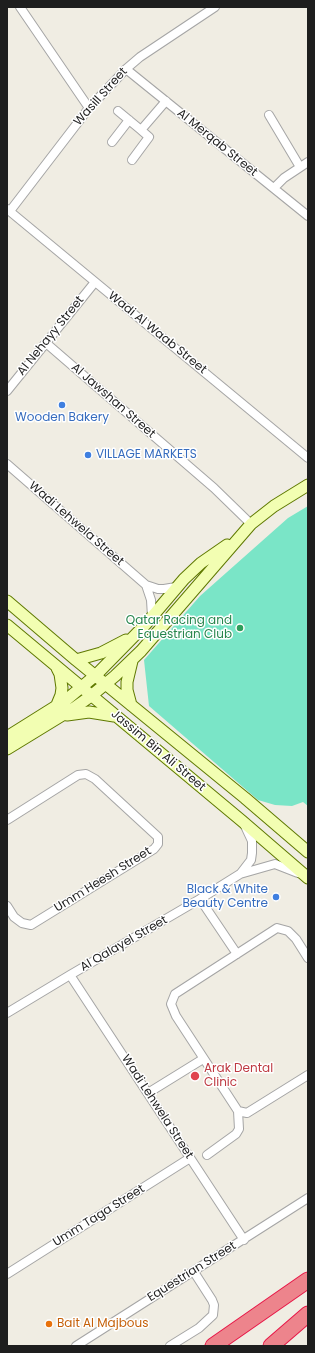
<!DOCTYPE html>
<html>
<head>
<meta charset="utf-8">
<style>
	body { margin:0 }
	#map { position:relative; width:315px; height:1353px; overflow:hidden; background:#f0ede3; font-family:Poppins,sans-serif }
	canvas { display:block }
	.frame { position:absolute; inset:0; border:8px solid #1e1e1e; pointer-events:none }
</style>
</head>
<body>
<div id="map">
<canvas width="315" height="1353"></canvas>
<div class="frame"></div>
</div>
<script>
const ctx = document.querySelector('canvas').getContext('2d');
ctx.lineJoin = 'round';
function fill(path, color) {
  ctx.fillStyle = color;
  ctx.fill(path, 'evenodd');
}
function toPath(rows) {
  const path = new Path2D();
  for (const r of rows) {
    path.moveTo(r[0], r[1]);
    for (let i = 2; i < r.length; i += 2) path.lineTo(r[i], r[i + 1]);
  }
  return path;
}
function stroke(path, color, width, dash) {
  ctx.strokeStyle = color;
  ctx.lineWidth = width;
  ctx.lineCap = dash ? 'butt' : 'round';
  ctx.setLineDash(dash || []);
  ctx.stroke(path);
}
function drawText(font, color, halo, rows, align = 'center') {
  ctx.font = font + ' Poppins,sans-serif';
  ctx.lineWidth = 3;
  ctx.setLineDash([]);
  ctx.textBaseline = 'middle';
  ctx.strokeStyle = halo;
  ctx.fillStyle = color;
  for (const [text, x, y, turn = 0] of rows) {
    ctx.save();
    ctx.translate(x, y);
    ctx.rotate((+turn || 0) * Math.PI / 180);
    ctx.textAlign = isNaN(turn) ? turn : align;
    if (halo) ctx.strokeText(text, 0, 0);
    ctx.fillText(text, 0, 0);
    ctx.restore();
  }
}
fill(toPath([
	[308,506,308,806,303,802,292,806,275,805,258,800,149,706,144,660,200,596,288,518]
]), '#7ae5c7');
const street = toPath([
	[20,7,89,108],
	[126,69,308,216],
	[118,111,141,130],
	[269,115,300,167],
	[112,142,129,120],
	[132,160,149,137,141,130,166,101],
	[274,188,284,178,308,162],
	[7,209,308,458],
	[10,211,89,108,126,69,140,57,215,7],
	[46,343,214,488,251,524],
	[7,391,95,282],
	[7,464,146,585,158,589,164,589,176,587],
	[146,585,151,600,152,617],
	[7,820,78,775,86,774,95,779,158,837,158,844,154,849,31,925,22,923,14,917,7,906],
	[241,873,251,860,252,853,252,841,245,826],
	[200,899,237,954],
	[308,958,296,939,288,931,277,928,175,994,171,1004,176,1016,238,1111,247,1113,308,1075],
	[70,975,244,1240],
	[7,1013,70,975,200,899,240,874,275,864,298,873],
	[148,1093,203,1059],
	[207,1155,236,1134,239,1129,238,1111],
	[7,1274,190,1158],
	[76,1346,308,1198],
	[170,1346,199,1328,213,1315,214,1305,212,1300,194,1272]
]);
const secondary = toPath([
	[7,601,76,660,245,798,308,852],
	[7,625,242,821,308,878],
	[76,660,101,653,126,640],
	[131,705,127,690,127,682,132,661],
	[56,707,61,695,62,688,60,674,57,668],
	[67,715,89,712,114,716],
	[7,737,66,700,96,675,145,625,184,579,201,563,227,545],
	[7,749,74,708,91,696,115,676,141,651,251,524,274,506,308,485]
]);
const highway = toPath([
	[213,1346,308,1280],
	[271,1346,308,1314]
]);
stroke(street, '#a5a5a5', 10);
stroke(secondary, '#5f7900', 13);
stroke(highway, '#e71647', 17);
stroke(street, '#fff', 8);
stroke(secondary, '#f2feb2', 11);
stroke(highway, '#ed848c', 15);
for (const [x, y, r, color] of [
	[62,405,4,"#3f7fe0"],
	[88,455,4,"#3f7fe0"],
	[240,628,4,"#2e9e5b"],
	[276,897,4,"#3f7fe0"],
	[195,1076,5,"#e0444e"],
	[49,1324,4,"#e8710a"]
]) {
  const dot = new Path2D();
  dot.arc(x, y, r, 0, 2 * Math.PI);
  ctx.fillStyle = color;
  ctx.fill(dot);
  stroke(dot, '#fff', 1.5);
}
drawText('12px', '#1e1e1e', '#fff', [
	["Wasill Street",101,97,-48],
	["Al Merqab Street",217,143,39],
	["Wadi Al Waab Street",157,333,39],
	["Al Nehayy Street",51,336,-51],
	["Al Jawshan Street",113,401,41],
	["Wadi Lehwela Street",76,524,41],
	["Jassim Bin Ali Street",158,751,40],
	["Umm Heesh Street",103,880,-32],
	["Al Qalayel Street",124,944,-30],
	["Wadi Lehwela Street",157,1107,57],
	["Umm Taga Street",99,1216,-32],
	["Equestrian Street",192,1272,-32]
]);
drawText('12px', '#366cbe', '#fff', [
	["Wooden Bakery",62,418],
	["VILLAGE MARKETS",96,455,"left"],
	["Black & White",268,890,"right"],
	["Beauty Centre",268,904,"right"]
]);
drawText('12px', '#27864d', '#fff', [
	["Qatar Racing and",232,621],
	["Equestrian Club",232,635]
], 'right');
drawText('12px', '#be3a42', '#fff', [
	["Arak Dental",204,1069],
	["Clinic",204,1083]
], 'left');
drawText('12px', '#c56008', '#fff', [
	["Bait Al Majbous",57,1324]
], 'left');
</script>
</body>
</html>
